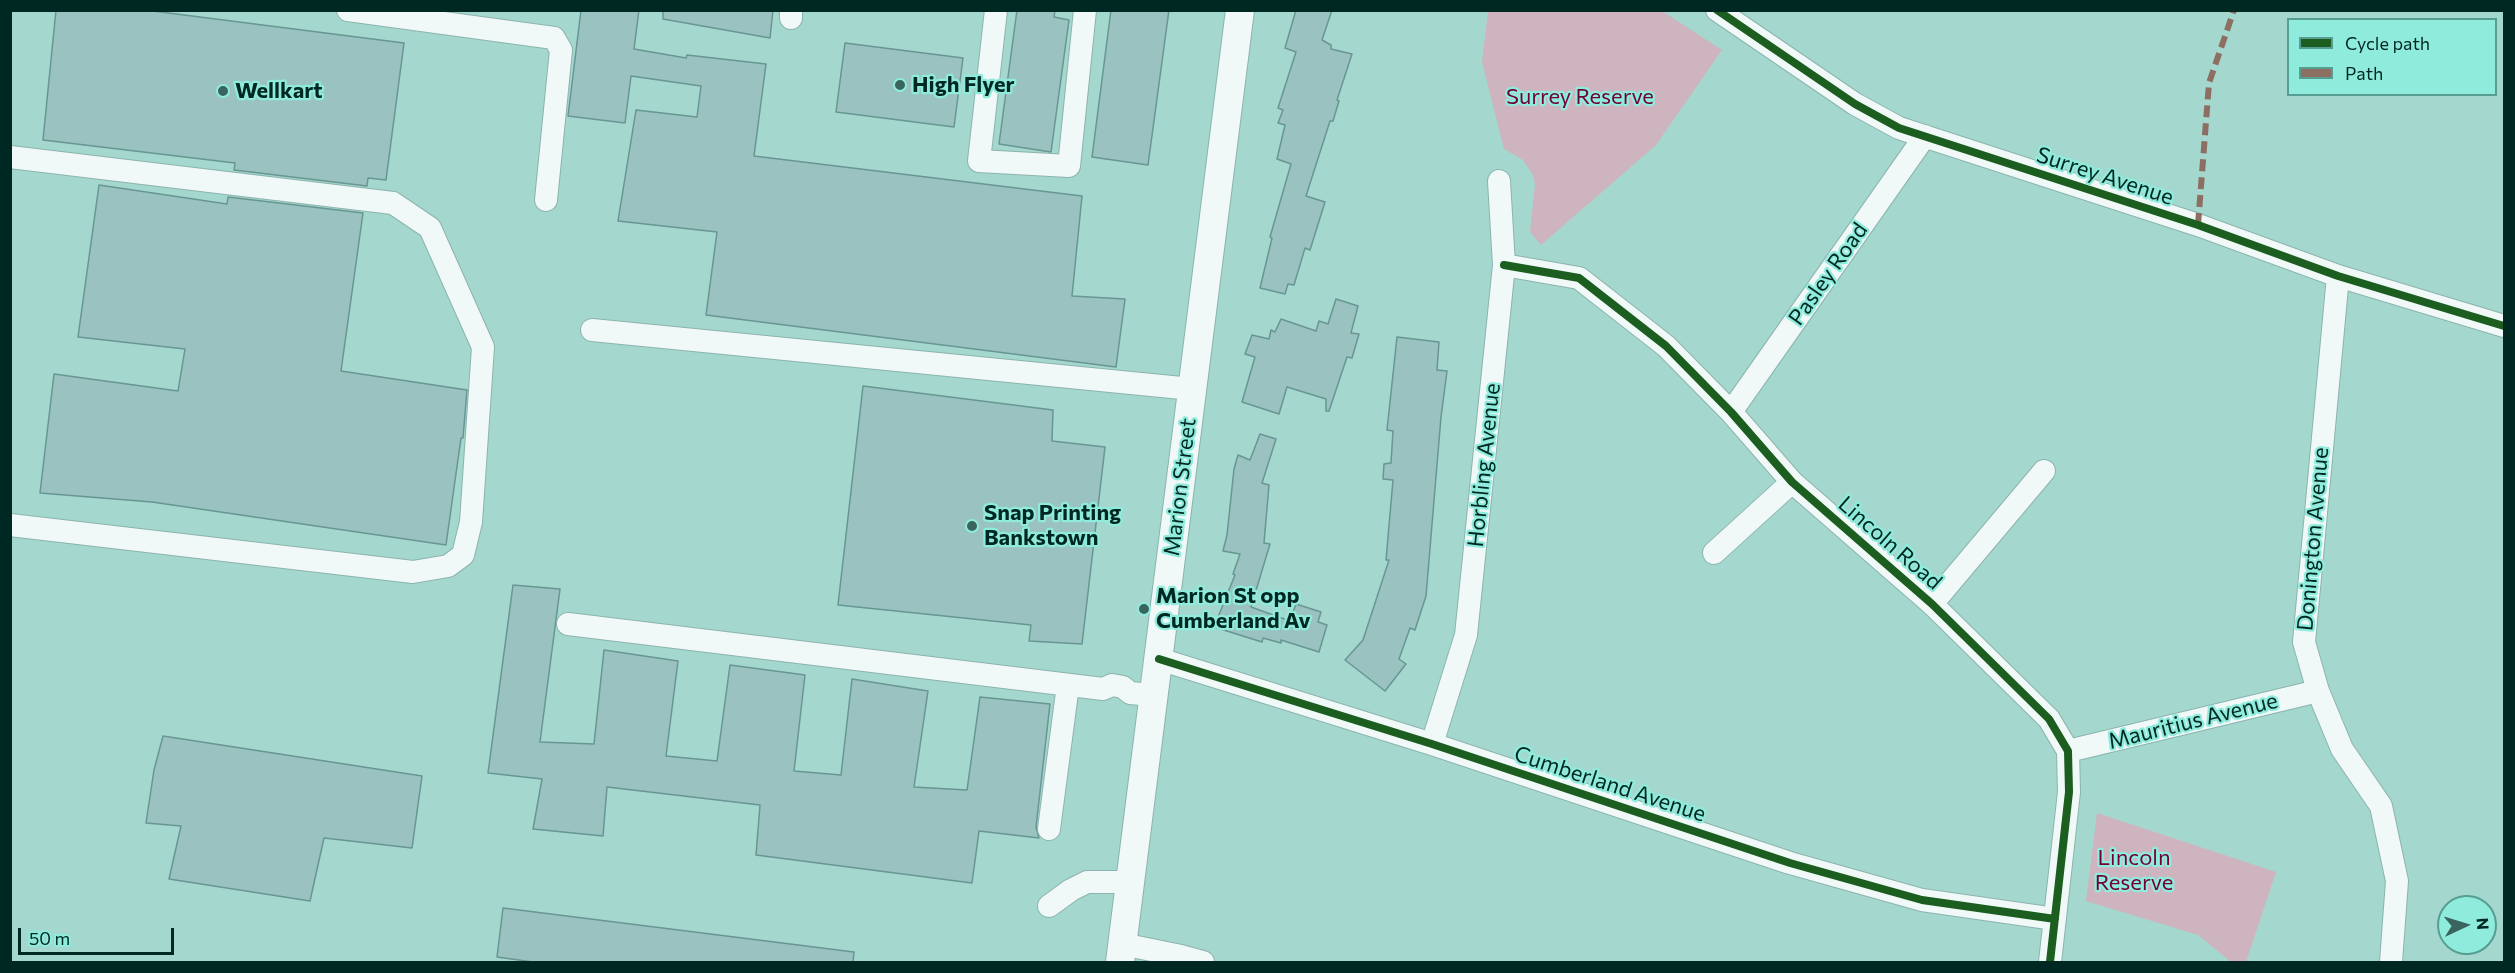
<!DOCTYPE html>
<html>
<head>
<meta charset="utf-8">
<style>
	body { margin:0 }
	#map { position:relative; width:2515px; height:973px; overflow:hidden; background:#a4d7ce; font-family:Commissioner,sans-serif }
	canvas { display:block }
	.frame { position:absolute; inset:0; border:12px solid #002822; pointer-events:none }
	.legend { position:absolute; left:2287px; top:18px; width:210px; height:78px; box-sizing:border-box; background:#8fecdc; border:2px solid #569e92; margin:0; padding:8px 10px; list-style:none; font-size:18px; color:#002822 }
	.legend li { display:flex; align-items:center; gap:12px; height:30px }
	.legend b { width:30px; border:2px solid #569e92 }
	.north { position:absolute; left:2437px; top:895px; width:60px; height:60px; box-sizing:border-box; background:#8fecdc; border:2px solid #569e92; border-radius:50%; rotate:86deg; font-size:16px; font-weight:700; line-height:24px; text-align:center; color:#002822 }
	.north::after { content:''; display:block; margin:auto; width:21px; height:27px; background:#39655e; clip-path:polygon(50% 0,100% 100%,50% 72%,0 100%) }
	.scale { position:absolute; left:18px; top:928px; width:156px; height:27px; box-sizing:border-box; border:3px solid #002822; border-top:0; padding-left:8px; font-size:18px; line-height:21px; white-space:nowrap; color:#002822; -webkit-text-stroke:4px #8fecdc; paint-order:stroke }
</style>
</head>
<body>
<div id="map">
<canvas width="2515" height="973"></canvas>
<div class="frame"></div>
<ul class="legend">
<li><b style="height:8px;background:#1b5e20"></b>Cycle path</li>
<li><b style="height:8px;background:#8d6e63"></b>Path</li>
</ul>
<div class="north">N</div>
<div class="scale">50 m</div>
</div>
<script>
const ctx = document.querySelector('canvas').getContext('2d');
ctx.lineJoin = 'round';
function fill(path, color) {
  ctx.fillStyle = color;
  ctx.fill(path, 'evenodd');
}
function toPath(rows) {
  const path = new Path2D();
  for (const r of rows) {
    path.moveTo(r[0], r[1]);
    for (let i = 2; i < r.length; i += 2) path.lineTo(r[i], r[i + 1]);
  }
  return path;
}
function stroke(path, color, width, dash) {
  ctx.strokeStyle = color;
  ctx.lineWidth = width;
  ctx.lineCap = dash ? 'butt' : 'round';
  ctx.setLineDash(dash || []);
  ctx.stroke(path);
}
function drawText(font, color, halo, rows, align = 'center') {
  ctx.font = font + ' Commissioner,sans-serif';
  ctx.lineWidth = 4.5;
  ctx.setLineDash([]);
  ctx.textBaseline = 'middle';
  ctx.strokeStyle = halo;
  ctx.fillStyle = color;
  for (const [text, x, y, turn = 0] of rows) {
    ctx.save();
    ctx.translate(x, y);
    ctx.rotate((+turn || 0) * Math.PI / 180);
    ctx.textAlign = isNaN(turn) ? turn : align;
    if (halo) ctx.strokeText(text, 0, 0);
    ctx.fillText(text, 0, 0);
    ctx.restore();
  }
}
fill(toPath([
	[1488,11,1662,11,1722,50,1656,145,1541,245,1530,232,1535,185,1533,175,1523,160,1504,149,1482,62],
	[2097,813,2276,872,2246,962,2231,962,2198,935,2086,901]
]), '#ceb4be');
const building = toPath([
	[56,10,145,10,404,43,386,180,368,178,367,186,234,170,235,163,43,140,56,10],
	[581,10,639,10,634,49,686,58,687,55,766,64,754,156,1082,196,1072,296,1125,299,1116,367,706,315,717,232,618,221,636,110,697,117,701,86,631,76,625,123,568,116,581,10],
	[663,10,773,10,770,38,663,19,663,10],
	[1017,10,1055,10,1054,17,1069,20,1051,152,999,144,1017,10],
	[1111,10,1169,10,1148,165,1092,157,1111,10],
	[1296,10,1332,10,1322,40,1331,45,1331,49,1352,54,1337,100,1339,101,1333,121,1330,121,1306,196,1325,202,1310,250,1305,248,1294,285,1288,284,1285,294,1260,288,1272,238,1270,237,1291,164,1277,159,1285,125,1278,123,1283,110,1278,108,1296,52,1285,48,1296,10],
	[845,43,963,58,954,127,836,112,845,43],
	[99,185,227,204,228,197,363,213,341,371,467,390,463,438,461,438,446,545,152,502,40,493,54,374,178,391,185,349,78,337,99,185],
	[1336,299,1358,306,1351,333,1359,334,1352,358,1347,357,1329,411,1326,411,1326,399,1287,387,1279,414,1242,402,1255,357,1245,354,1252,335,1269,339,1271,330,1275,332,1281,319,1316,331,1319,321,1328,324,1336,299],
	[1397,337,1439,342,1437,370,1447,371,1441,417,1426,596,1415,630,1410,628,1399,659,1406,664,1385,691,1345,660,1363,640,1389,560,1386,560,1393,480,1383,479,1384,464,1391,463,1393,431,1387,430,1397,337],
	[863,386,1053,410,1052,441,1105,447,1082,644,1029,641,1031,625,838,605,863,386],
	[1260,434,1276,439,1262,483,1269,485,1264,543,1270,544,1251,607,1290,621,1296,604,1321,612,1318,622,1327,625,1319,652,1281,640,1281,643,1263,638,1262,642,1214,627,1235,575,1233,574,1240,554,1223,551,1227,535,1234,469,1238,455,1250,460,1260,434],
	[513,585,560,589,540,742,594,744,604,650,678,661,666,756,717,761,730,665,805,675,794,771,841,775,852,679,928,691,914,787,967,790,980,697,1050,704,1036,827,1039,838,979,831,972,883,756,855,760,805,607,787,603,836,533,829,542,779,488,773,513,585],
	[163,736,422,776,412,848,324,838,310,901,169,879,181,826,146,823,154,770,163,736],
	[503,908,854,952,853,963,540,963,497,957,503,908]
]);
fill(building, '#99c2c0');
stroke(building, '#689693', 1.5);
const minor = toPath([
	[348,10,554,38,561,50,546,200],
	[996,10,979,161,1069,166,1085,10],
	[1717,10,1855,104,1899,128,2198,225,2338,276,2504,326],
	[791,18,791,10],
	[10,157,393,203,430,228,483,347,471,522,463,555,448,566,413,572,10,525],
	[1504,265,1579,278,1666,346,1731,412,1792,482,1932,604,2049,719,2068,751,2069,792,2050,962],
	[2338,276,2304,642,2318,691,2342,749,2381,806,2397,881,2391,962],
	[592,330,1192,389],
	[1731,412,1925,136],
	[1714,553,1792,482],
	[1932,604,2044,471],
	[568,624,1103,689,1112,685,1123,687,1130,693,1154,695],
	[1159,659,1432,744,1790,863,1922,900,2055,919],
	[1432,744,1466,635,1504,265,1499,181],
	[2068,751,2318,691],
	[1049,829,1068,685],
	[1049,906,1071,890,1087,882,1129,882],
	[1122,944,1181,956,1203,962]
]);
const major = toPath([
	[1120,962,1240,10]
]);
stroke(minor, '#8cb4ae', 24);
stroke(major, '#8cb4ae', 30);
stroke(minor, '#f1f9f8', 22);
stroke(major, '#f1f9f8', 28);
stroke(toPath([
	[2198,225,2209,83,2234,10]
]), '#8d6e63', 6, [12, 6]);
stroke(toPath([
	[1717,10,1855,104,1899,128,2198,225,2338,276,2504,326],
	[1504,265,1579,278,1666,346,1731,412,1792,482,1932,604,2049,719,2068,751,2069,792,2050,962],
	[1159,659,1432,744,1790,863,1922,900,2055,919]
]), '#1b5e20', 8);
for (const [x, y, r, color] of [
	[900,85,6,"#39655e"],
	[223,91,6,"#39655e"],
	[972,526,6,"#39655e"],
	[1144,609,6,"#39655e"]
]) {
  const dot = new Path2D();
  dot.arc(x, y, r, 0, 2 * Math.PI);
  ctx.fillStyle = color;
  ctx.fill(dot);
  stroke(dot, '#8fecdc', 2);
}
drawText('bold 22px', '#002822', '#8fecdc', [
	["High Flyer",912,85],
	["Wellkart",235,91],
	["Snap Printing",984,513],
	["Bankstown",984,538],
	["Marion St opp",1156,596],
	["Cumberland Av",1156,621]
], 'left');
drawText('22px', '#720035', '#8fecdc', [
	["Surrey Reserve",1580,97],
	["Lincoln",2134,858],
	["Reserve",2134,883]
]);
drawText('22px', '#002822', '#8fecdc', [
	["Surrey Avenue",2105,176,18],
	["Pasley Road",1828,274,-55],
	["Horbling Avenue",1484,465,-84],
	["Marion Street",1180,487,-83],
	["Donington Avenue",2313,539,-85],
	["Lincoln Road",1890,543,41],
	["Mauritius Avenue",2193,721,-14],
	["Cumberland Avenue",1610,784,18]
]);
</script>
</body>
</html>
